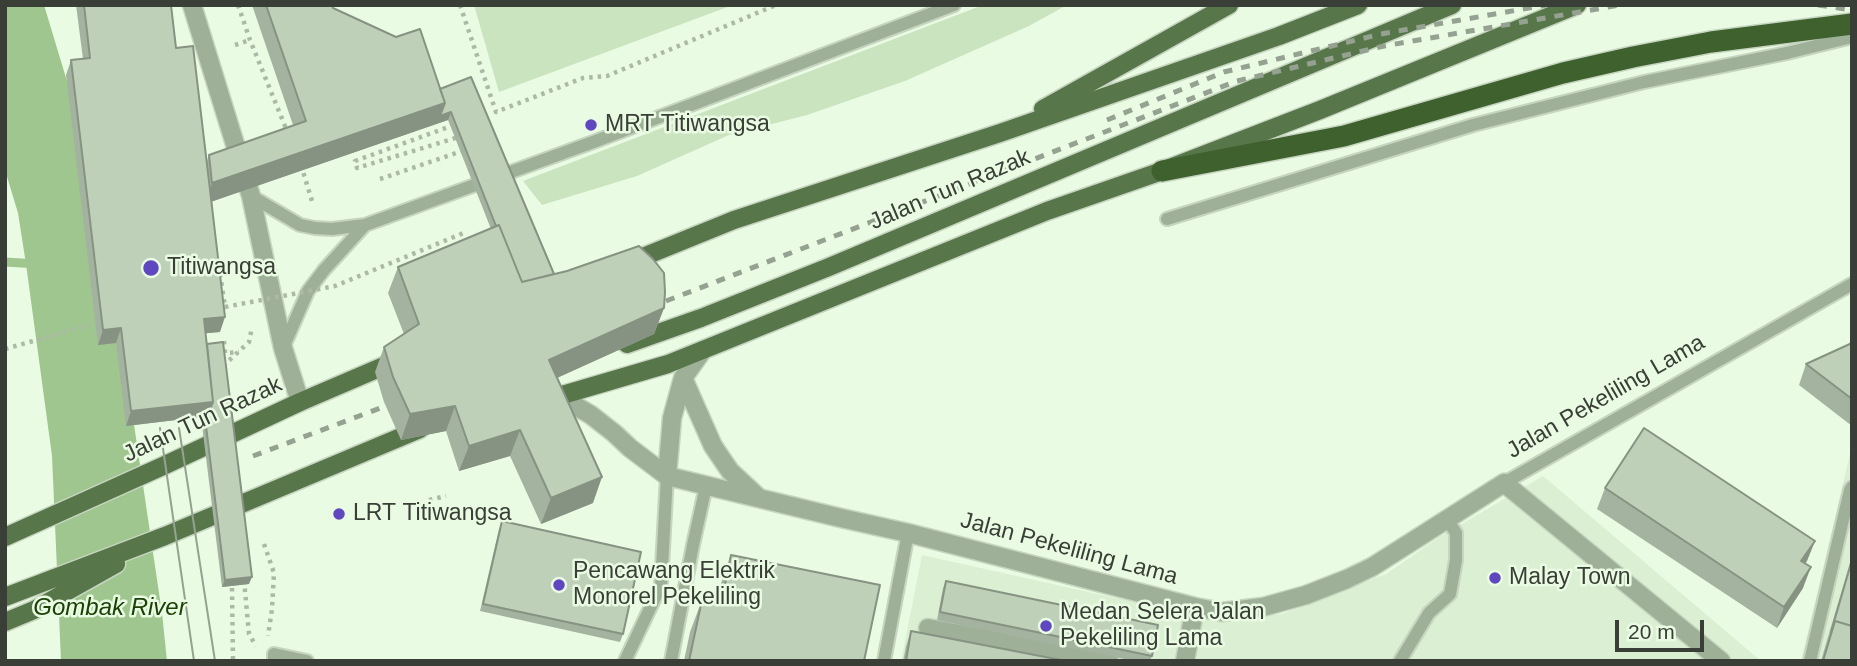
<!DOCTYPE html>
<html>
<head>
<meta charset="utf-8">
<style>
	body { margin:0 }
	#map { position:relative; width:1857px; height:666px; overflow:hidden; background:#eafbe3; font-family:Arial,sans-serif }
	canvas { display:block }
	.frame { position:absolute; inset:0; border:7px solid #393f36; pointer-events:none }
	.scale { position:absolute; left:1615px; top:620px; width:89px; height:32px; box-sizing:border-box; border:4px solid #393f36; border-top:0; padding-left:9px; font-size:21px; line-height:24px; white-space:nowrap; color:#393f36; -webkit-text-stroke:5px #eafbe3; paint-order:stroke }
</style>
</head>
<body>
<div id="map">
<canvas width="1857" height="666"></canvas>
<div class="frame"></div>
<div class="scale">20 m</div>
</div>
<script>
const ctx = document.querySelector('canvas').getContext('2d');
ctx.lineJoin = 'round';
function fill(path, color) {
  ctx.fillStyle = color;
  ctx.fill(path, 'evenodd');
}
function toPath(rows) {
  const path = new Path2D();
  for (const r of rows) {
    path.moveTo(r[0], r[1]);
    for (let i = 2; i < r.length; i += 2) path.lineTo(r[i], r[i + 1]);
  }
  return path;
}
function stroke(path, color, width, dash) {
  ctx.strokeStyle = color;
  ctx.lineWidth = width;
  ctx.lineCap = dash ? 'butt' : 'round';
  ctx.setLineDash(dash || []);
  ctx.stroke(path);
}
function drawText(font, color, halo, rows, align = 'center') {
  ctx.font = font + ' Arial,sans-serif';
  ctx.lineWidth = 5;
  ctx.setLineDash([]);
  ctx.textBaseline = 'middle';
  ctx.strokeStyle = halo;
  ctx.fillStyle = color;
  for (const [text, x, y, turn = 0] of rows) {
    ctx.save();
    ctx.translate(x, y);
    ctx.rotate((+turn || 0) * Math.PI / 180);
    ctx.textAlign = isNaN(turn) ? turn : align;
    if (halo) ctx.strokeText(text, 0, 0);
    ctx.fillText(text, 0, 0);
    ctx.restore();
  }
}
fill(toPath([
	[1850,454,1852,661,1801,661],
	[1543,476,1761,661,901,661,922,555,1215,620,1282,614,1386,574,1438,538]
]), '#dbf0d2');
fill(toPath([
	[474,5,733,5,499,92],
	[983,5,1067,5,1029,26,905,81,807,115,729,135,637,176,542,205,523,181]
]), '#cbe4c0');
fill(toPath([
	[5,5,44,5,105,207,132,411,162,613,167,661,61,661,52,456,26,264,18,213,5,170]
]), '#9fc68e');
stroke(toPath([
	[5,262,38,264]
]), '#9fc68e', 9);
const lane = toPath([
	[251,196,300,225,315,228,332,229,365,225,596,141,954,5],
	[1167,219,1473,125,1644,82,1787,53,1852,37],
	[283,348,308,291,324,270,365,225],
	[1504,483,1852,284],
	[274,661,274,654,307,661],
	[625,661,661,585,667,476],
	[671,661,693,545,706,486],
	[884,661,908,533],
	[1400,661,1429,613,1450,594,1456,560,1456,533,1446,518],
	[1810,661,1850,490,1852,487]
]);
const street = toPath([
	[192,5,251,196,283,348,300,402],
	[683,378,713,446,730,471,759,498],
	[559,396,591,415,614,433,630,448,667,476,841,518,908,533,1195,607,1222,612,1263,607,1306,595,1347,579,1372,567,1504,483,1721,661],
	[667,476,672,418,683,378,703,350],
	[928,628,1109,661],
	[1185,661,1195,607]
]);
const primary = toPath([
	[1043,109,1229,5],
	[628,263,734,220,1000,133,1279,36,1358,5],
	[627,344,701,318,829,267,1452,5],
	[542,399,559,396,668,364,1047,211,1162,171,1320,110,1577,5],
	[5,537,163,466,300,402,398,360],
	[5,597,165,536,420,429],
	[5,622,34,610,116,564]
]);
const highway = toPath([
	[1162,171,1344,136,1563,73,1633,57,1711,42,1852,24]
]);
stroke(lane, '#c7d5c0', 16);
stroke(street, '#c7d5c0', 21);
stroke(primary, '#c7d5c0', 21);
stroke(highway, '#c7d5c0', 24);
stroke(toPath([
	[238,5,250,40,287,131],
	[460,5,496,112,583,78,607,76,776,5],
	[235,45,250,40],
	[454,125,355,161,357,168,459,137],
	[301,165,312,201],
	[380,179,465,150],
	[220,274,225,307],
	[224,341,225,353,239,352],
	[5,349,100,322],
	[223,366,249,342,252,327],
	[429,500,446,496],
	[264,544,274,573,272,609,268,636],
	[244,580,249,634,256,646],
	[232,588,233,661]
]), '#acb9a6', 4.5, [3.5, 5]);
stroke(lane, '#9fb098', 12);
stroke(street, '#9fb098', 18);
stroke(primary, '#57764a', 18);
stroke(highway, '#3e612e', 21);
stroke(toPath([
	[160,428,194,661],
	[179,428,215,661]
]), '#96a291', 2);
stroke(toPath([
	[1818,5,1852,10],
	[1107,120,1224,72,1381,34,1546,5],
	[666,301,1237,81,1384,46,1620,5],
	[253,456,383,407]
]), '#96a291', 5, [9, 9]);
stroke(toPath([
	[225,307,335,286,466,232]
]), '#acb9a6', 4.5, [3.5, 5]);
fill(toPath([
	[76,5,171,5,176,48,207,161,209,155,293,125,252,5,332,5,333,8,440,89,554,274,664,308,654,334,557,378,593,503,541,524,510,456,459,471,446,431,401,440,384,402,375,372,384,347,404,334,388,293,398,267,491,229,448,120,212,201,220,332,205,333,249,584,222,587,201,417,126,426,116,343,98,345,66,75,71,60,83,59],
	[1852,343,1852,426,1799,385,1806,364],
	[1605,488,1815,541,1805,564,1803,588,1777,628,1597,509],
	[502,521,623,634,620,642,480,611,499,529],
	[731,555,864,661,684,661,690,632,702,600,716,603,720,586],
	[1852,556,1852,661,1821,661,1825,647],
	[946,581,1152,656,1150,661,1134,661,937,620,943,588],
	[911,631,1066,661,903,661,906,646]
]), '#a4b39f');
fill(toPath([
	[445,103,451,112,448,120,205,204,212,183],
	[664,308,654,334,539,386,549,360],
	[225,317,220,332,198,334,204,319],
	[121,328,116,343,98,345,103,330],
	[213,402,208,416,204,410,201,417,126,426,131,411],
	[455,406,446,431,401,440,410,414],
	[520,430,510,456,459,471,469,446],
	[602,477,593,503,541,524,551,498],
	[1815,541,1807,561,1793,582,1801,561],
	[1811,567,1803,588,1777,628,1784,607],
	[252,577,249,584,222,587,225,580]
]), '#869282');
const building = toPath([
	[84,5,171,5,176,48,193,46,225,317,204,319,213,402,131,411,121,328,103,330,71,60,90,58,84,5],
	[266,5,332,5,333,8,396,37,420,29,445,103,212,183,209,155,306,121,266,5],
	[471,77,554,274,522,282,499,225,496,226,451,112,440,116,445,103,440,89,471,77],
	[499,225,522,282,567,271,639,246,653,259,664,273,665,292,664,308,549,360,602,477,551,498,520,430,469,446,455,406,410,414,393,377,384,347,419,324,398,267,499,225],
	[223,342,252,577,225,580,204,410,210,409,213,402,207,344,223,342],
	[1852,343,1852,399,1806,364,1852,343],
	[1644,428,1815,541,1801,561,1811,567,1784,607,1605,488,1644,428],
	[502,521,641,552,623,634,483,604,502,521],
	[731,555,880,585,864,661,689,661,702,600,721,604,731,555],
	[1852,560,1852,626,1835,621,1831,632,1852,560],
	[946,581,1158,625,1152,656,940,612,946,581],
	[1835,621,1852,626,1852,661,1823,661,1835,621],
	[911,631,1066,661,906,661,911,631]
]);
fill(building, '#bfd0b9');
stroke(building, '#869282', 2);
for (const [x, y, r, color] of [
	[591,125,7,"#5e47bf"],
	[151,268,9,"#5e47bf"],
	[339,514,7,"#5e47bf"],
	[1495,578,7,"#5e47bf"],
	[559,585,7,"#5e47bf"],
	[1046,626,7,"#5e47bf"]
]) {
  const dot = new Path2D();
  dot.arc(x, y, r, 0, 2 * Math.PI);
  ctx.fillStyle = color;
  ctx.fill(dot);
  stroke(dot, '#eafbe3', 2.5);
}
drawText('23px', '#393f36', '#eafbe3', [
	["MRT Titiwangsa",605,125],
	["Titiwangsa",167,268],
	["LRT Titiwangsa",353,514],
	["Pencawang Elektrik",573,572],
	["Monorel Pekeliling",573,598],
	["Malay Town",1509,578],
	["Medan Selera Jalan",1060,613],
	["Pekeliling Lama",1060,639]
], 'left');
drawText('23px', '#393f36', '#eafbe3', [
	["Jalan Tun Razak",950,190,-23],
	["Jalan Pekeliling Lama",1606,397,-30],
	["Jalan Tun Razak",203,420,-25],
	["Jalan Pekeliling Lama",1069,549,15]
]);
drawText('italic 24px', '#1c4106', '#eafbe3', [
	["Gombak River",110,608]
]);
</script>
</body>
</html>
